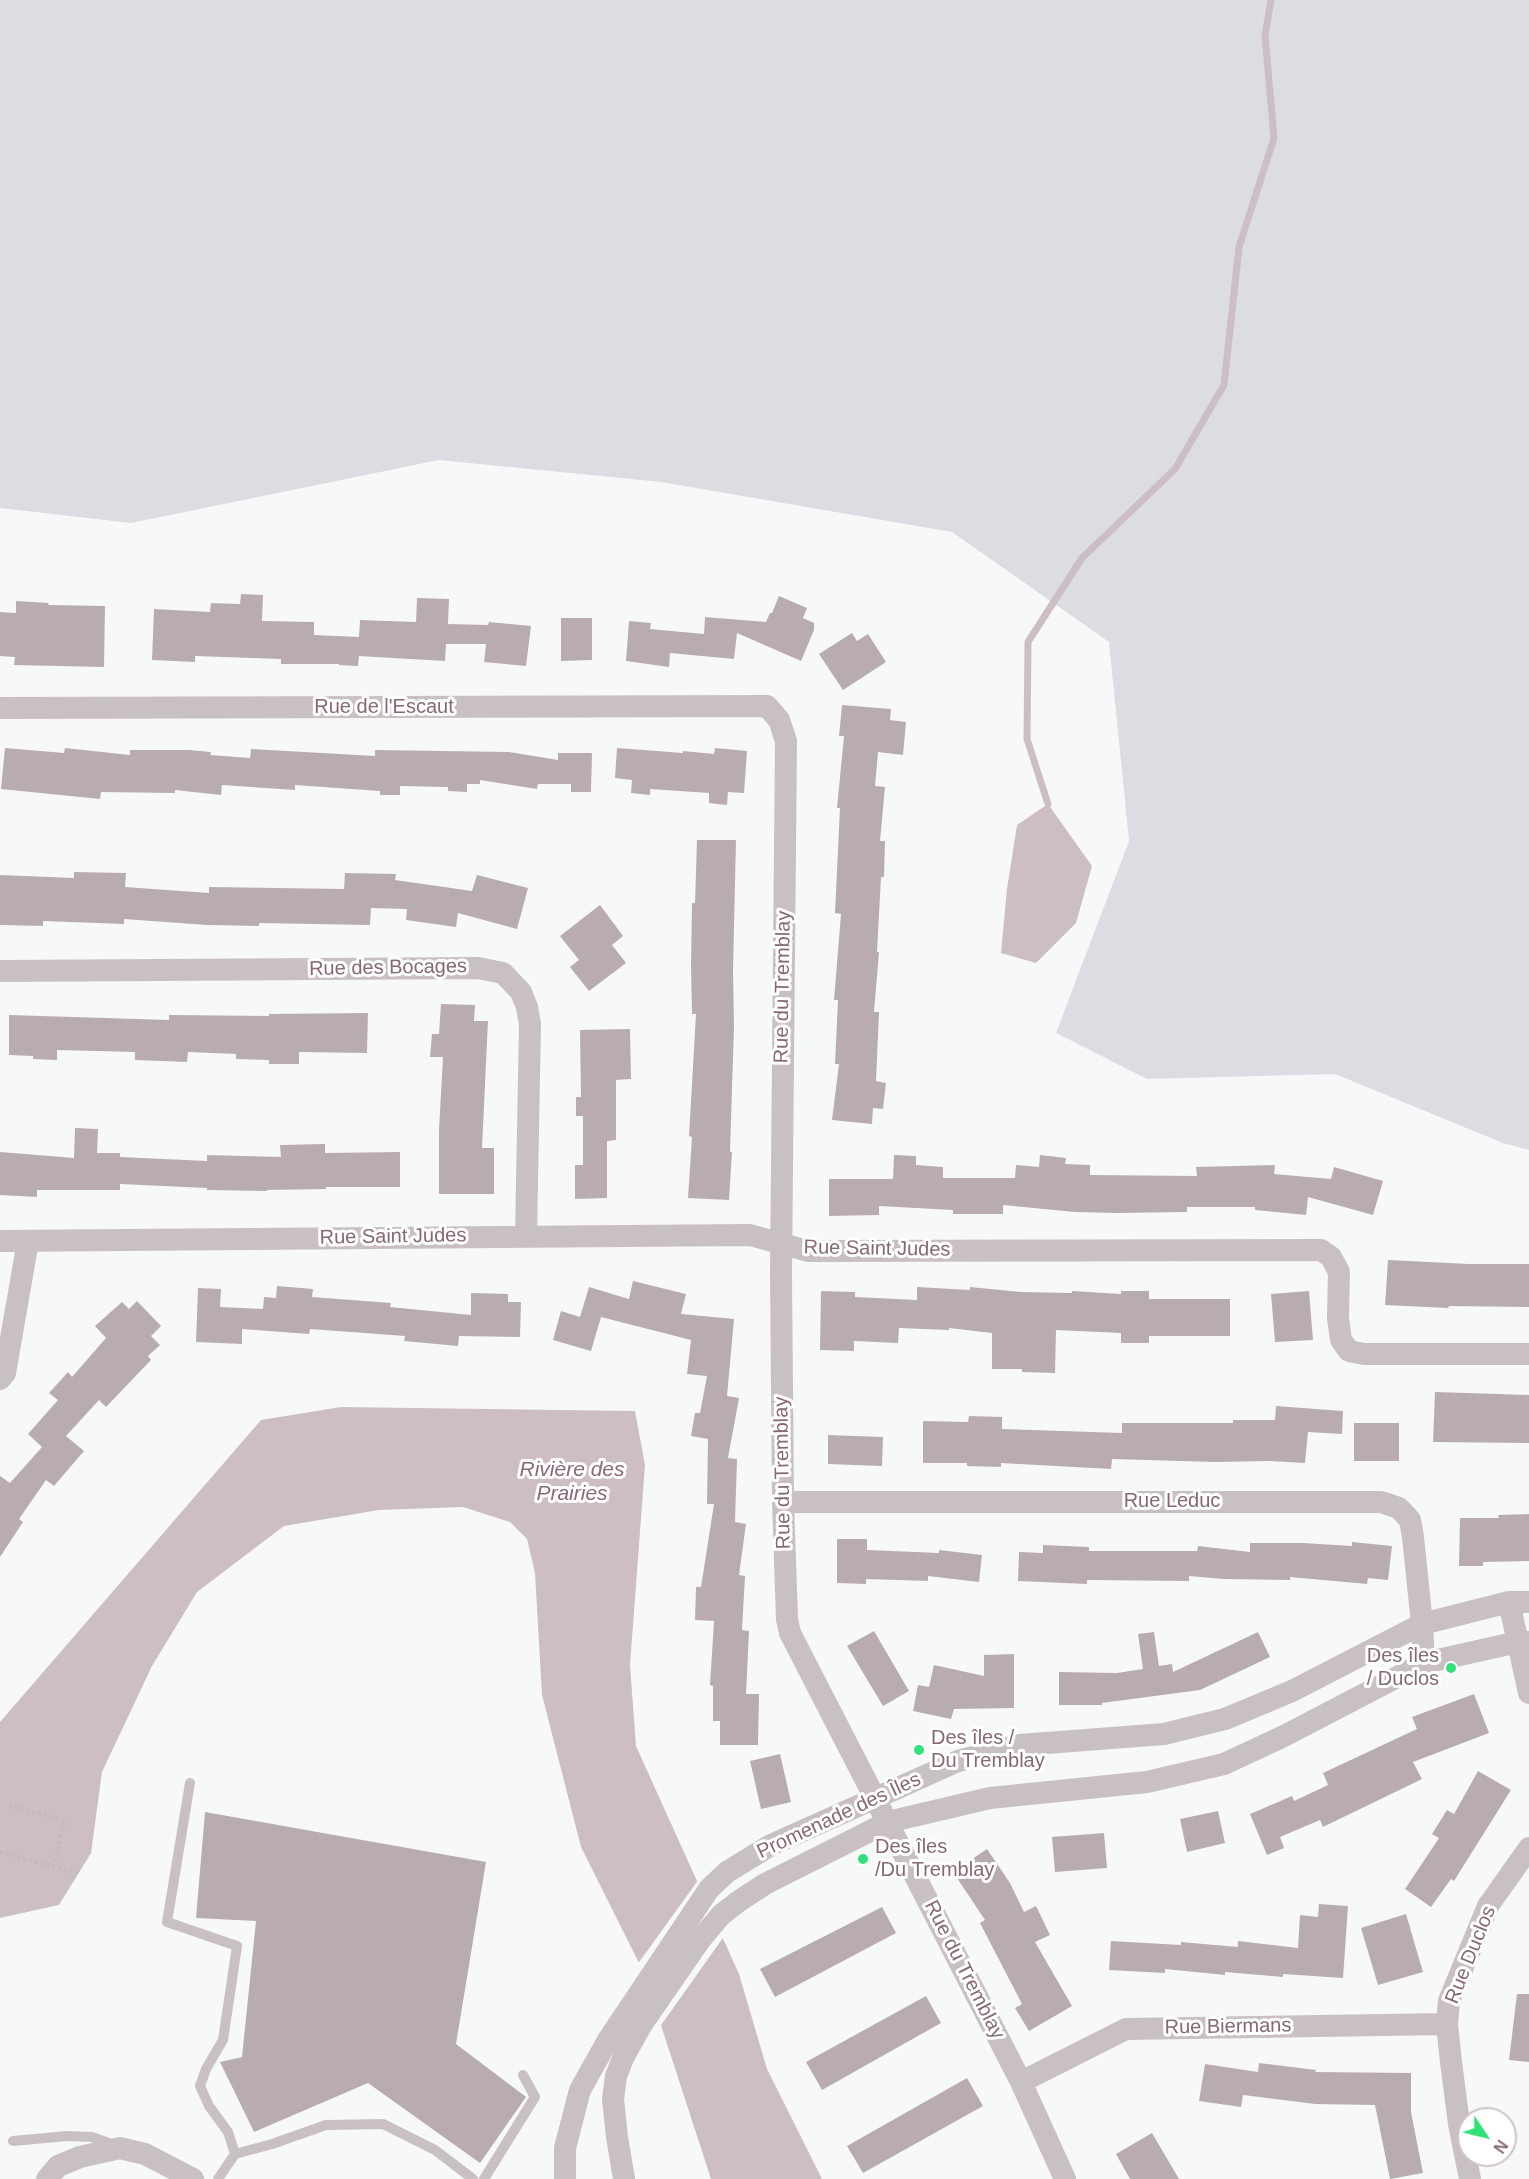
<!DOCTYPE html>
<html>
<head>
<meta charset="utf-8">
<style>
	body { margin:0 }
	#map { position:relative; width:1529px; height:2179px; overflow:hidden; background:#f7f9f9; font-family:Helvetica,sans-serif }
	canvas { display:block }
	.north { position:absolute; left:1457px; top:2107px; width:60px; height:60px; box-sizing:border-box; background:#fff; border:2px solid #cfc3c7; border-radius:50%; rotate:125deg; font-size:16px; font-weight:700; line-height:24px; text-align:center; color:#876974 }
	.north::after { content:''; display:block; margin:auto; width:21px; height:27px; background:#2fe177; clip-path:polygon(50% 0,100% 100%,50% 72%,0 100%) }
</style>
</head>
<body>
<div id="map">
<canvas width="1529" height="2179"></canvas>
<div class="north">N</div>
</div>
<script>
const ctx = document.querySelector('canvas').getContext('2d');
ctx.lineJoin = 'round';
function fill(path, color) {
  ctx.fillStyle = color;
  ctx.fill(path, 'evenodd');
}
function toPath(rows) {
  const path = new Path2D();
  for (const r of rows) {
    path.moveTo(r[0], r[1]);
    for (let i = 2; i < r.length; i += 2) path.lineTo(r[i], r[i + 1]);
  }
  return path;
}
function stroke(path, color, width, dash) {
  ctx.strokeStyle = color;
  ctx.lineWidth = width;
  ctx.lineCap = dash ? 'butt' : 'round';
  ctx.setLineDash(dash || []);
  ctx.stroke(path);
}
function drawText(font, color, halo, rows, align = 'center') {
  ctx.font = font + ' Helvetica,sans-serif';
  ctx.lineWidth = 6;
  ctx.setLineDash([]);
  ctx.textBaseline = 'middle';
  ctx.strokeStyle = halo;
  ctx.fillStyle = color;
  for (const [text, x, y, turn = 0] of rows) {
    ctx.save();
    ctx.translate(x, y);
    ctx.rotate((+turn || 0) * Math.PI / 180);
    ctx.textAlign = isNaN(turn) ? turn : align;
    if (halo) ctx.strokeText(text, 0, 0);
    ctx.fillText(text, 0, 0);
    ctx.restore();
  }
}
fill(toPath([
	[0,0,1529,0,1529,1150,1503,1143,1335,1074,1147,1079,1056,1033,1129,841,1109,642,952,532,661,482,439,460,131,523,0,508]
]), '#dbdde3');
fill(toPath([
	[1048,804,1092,866,1076,923,1036,963,1001,953,1007,889,1017,825],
	[341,1407,635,1411,645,1465,630,1665,636,1746,739,1974,767,2069,822,2179,711,2179,644,1973,581,1847,542,1695,535,1573,527,1539,510,1522,463,1507,379,1510,284,1526,197,1592,152,1666,102,1772,91,1853,59,1905,0,1918,0,1722,261,1420]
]), '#cdbec6');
fill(toPath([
	[699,1879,725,1935,659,2028,637,1965]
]), '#f7f9f9');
stroke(toPath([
	[1048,804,1027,739,1028,642,1082,558,1175,469,1224,385,1239,247,1274,138,1265,35,1271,0]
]), '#cdbec6', 7);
fill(toPath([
	[241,594,263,595,262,621,314,622,314,635,359,637,360,620,416,622,417,598,449,599,448,624,488,625,489,622,531,626,526,666,484,662,486,644,446,644,445,661,359,656,358,666,339,665,339,664,281,664,281,659,195,656,195,662,152,660,154,609,210,612,211,603,240,604],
	[779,596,807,608,803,618,814,623,814,630,801,661,737,633,734,659,670,653,669,667,626,661,629,621,651,623,650,629,704,634,705,617,766,622,770,613,772,613],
	[16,601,49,603,48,605,105,606,104,667,14,665,15,657,0,656,0,612,16,613],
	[561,618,592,618,592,660,561,661],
	[852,633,857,641,868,634,886,662,843,690,819,654],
	[842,705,891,709,890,720,906,722,903,755,878,752,875,786,885,787,880,841,885,841,884,877,881,877,877,952,879,952,874,1012,879,1012,876,1081,886,1083,883,1109,873,1108,872,1124,832,1120,839,1064,835,1064,838,1000,834,1000,841,914,835,913,840,808,837,808,844,736,839,736],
	[5,748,64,753,65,748,130,755,130,750,189,750,211,752,210,755,250,758,251,749,375,756,375,750,509,752,558,760,558,753,592,753,591,792,571,792,571,784,538,784,537,789,480,780,480,784,467,784,467,792,448,791,448,787,400,786,400,795,380,795,380,791,295,785,295,790,222,785,221,795,175,790,175,793,101,792,100,799,1,789],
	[617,748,683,753,683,751,714,754,715,748,747,751,744,793,728,792,727,805,709,803,709,793,650,789,650,795,631,793,632,780,615,778],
	[697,840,736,840,733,970,734,1026,730,1152,732,1152,729,1200,688,1198,692,1137,689,1136,696,1014,692,1014,691,965,692,903,695,903],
	[74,872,126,873,125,887,209,893,209,887,344,889,345,873,396,874,395,880,472,891,477,875,528,888,517,929,458,913,456,927,406,920,407,909,371,908,370,925,259,923,259,926,207,925,124,919,124,924,43,921,43,926,0,925,0,875,74,878],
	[600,905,623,936,612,945,626,963,589,991,570,967,579,960,560,936],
	[441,1004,475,1005,474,1021,488,1021,482,1148,494,1148,494,1194,439,1194,439,1130,443,1057,430,1057,432,1034,439,1034],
	[368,1013,367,1053,299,1052,299,1064,269,1064,269,1060,236,1059,236,1054,188,1052,187,1062,135,1060,135,1052,57,1050,57,1060,33,1059,33,1056,9,1055,9,1015,169,1020,169,1015,269,1016,269,1014],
	[630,1029,631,1079,616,1080,616,1140,607,1141,607,1198,575,1199,575,1165,583,1165,583,1116,576,1116,576,1097,581,1097,580,1030],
	[75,1128,98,1129,97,1153,120,1153,120,1157,207,1161,207,1155,281,1157,280,1145,325,1144,325,1153,400,1152,400,1187,326,1187,326,1189,267,1190,267,1191,207,1190,207,1188,120,1184,120,1190,37,1190,37,1197,0,1195,0,1152,74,1158],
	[894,1155,916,1156,916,1165,943,1167,943,1178,1015,1178,1016,1165,1039,1167,1040,1155,1066,1158,1065,1164,1090,1165,1090,1175,1197,1176,1196,1167,1275,1165,1274,1174,1331,1179,1334,1167,1383,1181,1373,1215,1308,1197,1306,1215,1255,1210,1255,1207,1187,1207,1187,1212,1116,1213,1075,1212,1003,1205,1003,1214,953,1214,953,1210,879,1206,879,1215,829,1216,829,1179,893,1179],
	[1388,1260,1469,1264,1529,1264,1529,1307,1449,1306,1448,1308,1385,1305],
	[633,1281,686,1294,681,1314,734,1319,727,1396,739,1398,728,1458,737,1459,735,1522,746,1524,739,1575,745,1576,742,1630,749,1631,746,1694,759,1694,758,1745,720,1745,720,1721,713,1721,713,1686,710,1685,714,1621,695,1620,696,1587,701,1587,714,1504,707,1504,708,1439,691,1436,695,1413,700,1413,707,1376,687,1374,691,1340,601,1317,591,1351,553,1340,561,1311,580,1317,589,1287,629,1299],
	[277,1286,313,1289,312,1297,391,1303,390,1307,471,1315,471,1293,508,1294,508,1302,521,1302,520,1337,459,1336,458,1346,404,1341,405,1336,310,1329,309,1334,242,1329,242,1344,196,1342,198,1288,221,1289,220,1307,263,1309,264,1297,276,1298],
	[917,1287,970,1290,970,1287,1021,1292,1072,1293,1072,1291,1121,1294,1121,1291,1149,1291,1149,1299,1230,1299,1230,1336,1149,1336,1149,1343,1121,1343,1121,1333,1056,1330,1055,1373,1022,1372,1022,1369,992,1369,992,1333,949,1328,949,1330,899,1328,898,1343,854,1341,854,1351,820,1350,821,1291,855,1292,855,1297,917,1300],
	[1309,1291,1313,1340,1275,1342,1271,1294],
	[137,1301,161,1326,151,1336,160,1345,148,1356,151,1360,106,1407,99,1400,66,1436,84,1451,54,1486,46,1480,19,1519,23,1522,0,1557,0,1476,10,1483,42,1447,28,1434,58,1400,49,1393,68,1372,72,1377,106,1338,95,1326,122,1302,129,1309],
	[1435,1392,1529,1395,1529,1443,1433,1442],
	[1276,1406,1343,1411,1342,1434,1308,1432,1305,1463,1268,1461,1215,1462,1112,1459,1111,1469,1001,1463,1001,1467,967,1466,967,1463,923,1463,923,1421,968,1422,969,1416,1002,1417,1002,1429,1122,1433,1122,1423,1233,1423,1233,1420,1275,1420],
	[1354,1423,1399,1423,1399,1461,1354,1461],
	[828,1435,883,1437,882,1466,828,1464],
	[1529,1514,1529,1561,1483,1562,1483,1566,1459,1566,1460,1518,1499,1518,1498,1515],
	[837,1539,867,1539,867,1550,939,1553,939,1550,982,1555,979,1582,928,1576,928,1581,866,1579,866,1584,837,1583],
	[1352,1542,1392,1546,1388,1580,1368,1578,1367,1584,1290,1577,1290,1580,1224,1579,1189,1576,1189,1581,1087,1580,1087,1584,1018,1581,1019,1552,1043,1553,1043,1545,1089,1547,1089,1551,1197,1551,1198,1546,1250,1552,1250,1543,1303,1543,1352,1546],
	[874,1631,909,1691,883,1706,847,1646],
	[1154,1632,1159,1666,1172,1664,1173,1672,1258,1632,1270,1657,1200,1690,1102,1703,1102,1705,1059,1705,1059,1672,1117,1673,1143,1669,1138,1634],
	[1014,1654,1014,1708,954,1709,951,1719,913,1711,918,1685,929,1687,934,1665,984,1676,984,1655],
	[1474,1694,1489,1733,1413,1762,1422,1779,1323,1827,1320,1820,1280,1837,1284,1848,1267,1855,1250,1814,1292,1796,1294,1801,1328,1785,1323,1773,1417,1729,1412,1717],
	[780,1754,791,1802,761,1809,750,1761],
	[1478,1771,1511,1790,1454,1881,1451,1879,1431,1907,1405,1889,1439,1838,1432,1834,1447,1810,1454,1814],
	[1218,1811,1225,1843,1187,1852,1180,1819],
	[205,1812,486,1862,456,2044,526,2097,480,2163,368,2083,254,2132,220,2062,242,2057,256,1921,196,1918],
	[1104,1833,1107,1868,1055,1872,1052,1837],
	[987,1849,1010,1883,1024,1912,1036,1906,1050,1935,1035,1942,1072,2006,1029,2031,1015,2008,1022,2004,980,1923,985,1920,953,1872],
	[1319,1904,1348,1906,1343,1978,1283,1974,1283,1977,1225,1972,1225,1975,1165,1969,1165,1973,1109,1970,1111,1941,1181,1945,1181,1942,1238,1947,1238,1941,1298,1948,1300,1915,1318,1917],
	[882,1907,896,1933,775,1997,760,1969],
	[1406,1914,1423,1972,1378,1985,1361,1928],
	[1517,1994,1529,1994,1529,2062,1509,2060],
	[926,1996,941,2023,822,2090,806,2062],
	[1259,2063,1316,2070,1315,2072,1411,2073,1411,2112,1423,2173,1390,2179,1375,2105,1315,2104,1243,2095,1241,2107,1199,2101,1205,2064,1258,2072],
	[967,2078,983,2106,863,2173,847,2146],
	[1152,2133,1179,2179,1130,2179,1116,2154]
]), '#b9acb1');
stroke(toPath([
	[9,1806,64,1820,54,1866],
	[0,1852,79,1873]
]), '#c1bbbd', 4, [3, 3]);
stroke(toPath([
	[190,1783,167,1922,237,1946,223,2040,206,2069,200,2086,209,2106,228,2132,235,2154],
	[13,2141,67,2136,92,2137,114,2145],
	[218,2179,235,2154,272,2144,326,2125,383,2124,435,2150,473,2179],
	[484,2179,535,2097,523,2075]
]), '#c9c0c3', 10);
stroke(toPath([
	[0,708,767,706,779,720,786,741,781,1273,783,1502,787,1619,790,1633,1021,2082,1065,2179],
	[0,971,478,968,503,973,521,992,527,1007,530,1024,526,1236],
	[0,1241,750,1235,808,1251,1321,1250,1331,1257,1339,1272,1338,1318,1341,1340,1349,1351,1364,1354,1529,1354],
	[0,1379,5,1373,28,1241],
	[783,1502,1381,1502,1399,1508,1410,1520,1413,1537,1422,1624,1424,1663],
	[1509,1602,1529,1693],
	[1021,2082,1126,2029,1447,2024],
	[47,2179,58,2166,80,2157,120,2148,145,2154,193,2179],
	[565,2179,565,2148,580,2090,608,2040,709,1889,727,1872,771,1845,958,1761,1020,1745,1164,1734,1225,1719,1292,1691,1422,1624,1509,1602,1529,1602],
	[624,2179,617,2137,613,2099,616,2076,624,2056,642,2024,700,1940,721,1915,739,1901,765,1884,888,1822,990,1798,1147,1782,1224,1764,1284,1736,1424,1663,1518,1642,1529,1642],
	[1470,2179,1459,2124,1451,2062,1447,2024,1449,2001,1488,1906,1529,1848]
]), '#c9c0c3', 22);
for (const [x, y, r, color] of [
	[1451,1668,6,"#2fe177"],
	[919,1750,6,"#2fe177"],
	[863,1859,6,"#2fe177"]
]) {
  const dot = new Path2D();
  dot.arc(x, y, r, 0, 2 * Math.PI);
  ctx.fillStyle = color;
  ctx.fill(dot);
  stroke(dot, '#fff', 2);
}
drawText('20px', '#876974', '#fff', [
	["Rue de l'Escaut",384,707],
	["Rue des Bocages",388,968,-1],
	["Rue du Tremblay",783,987,-89],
	["Rue Saint Judes",393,1237,-1],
	["Rue Saint Judes",877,1249,1],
	["Rue du Tremblay",783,1473,-91],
	["Rue Leduc",1172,1501],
	["Promenade des Îles",839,1816,-25],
	["Rue Duclos",1471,1955,-68],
	["Rue du Tremblay",964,1970,63],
	["Rue Biermans",1228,2027,-1]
]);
drawText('20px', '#876974', '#fff', [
	["Des îles",1439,1656,"right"],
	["/ Duclos",1439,1679,"right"],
	["Des îles /",931,1738],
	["Du Tremblay",931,1761],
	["Des îles",875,1847],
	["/Du Tremblay",875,1870]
], 'left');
drawText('italic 21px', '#8a697b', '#fff', [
	["Rivière des",572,1470],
	["Prairies",572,1494]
]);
</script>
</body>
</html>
